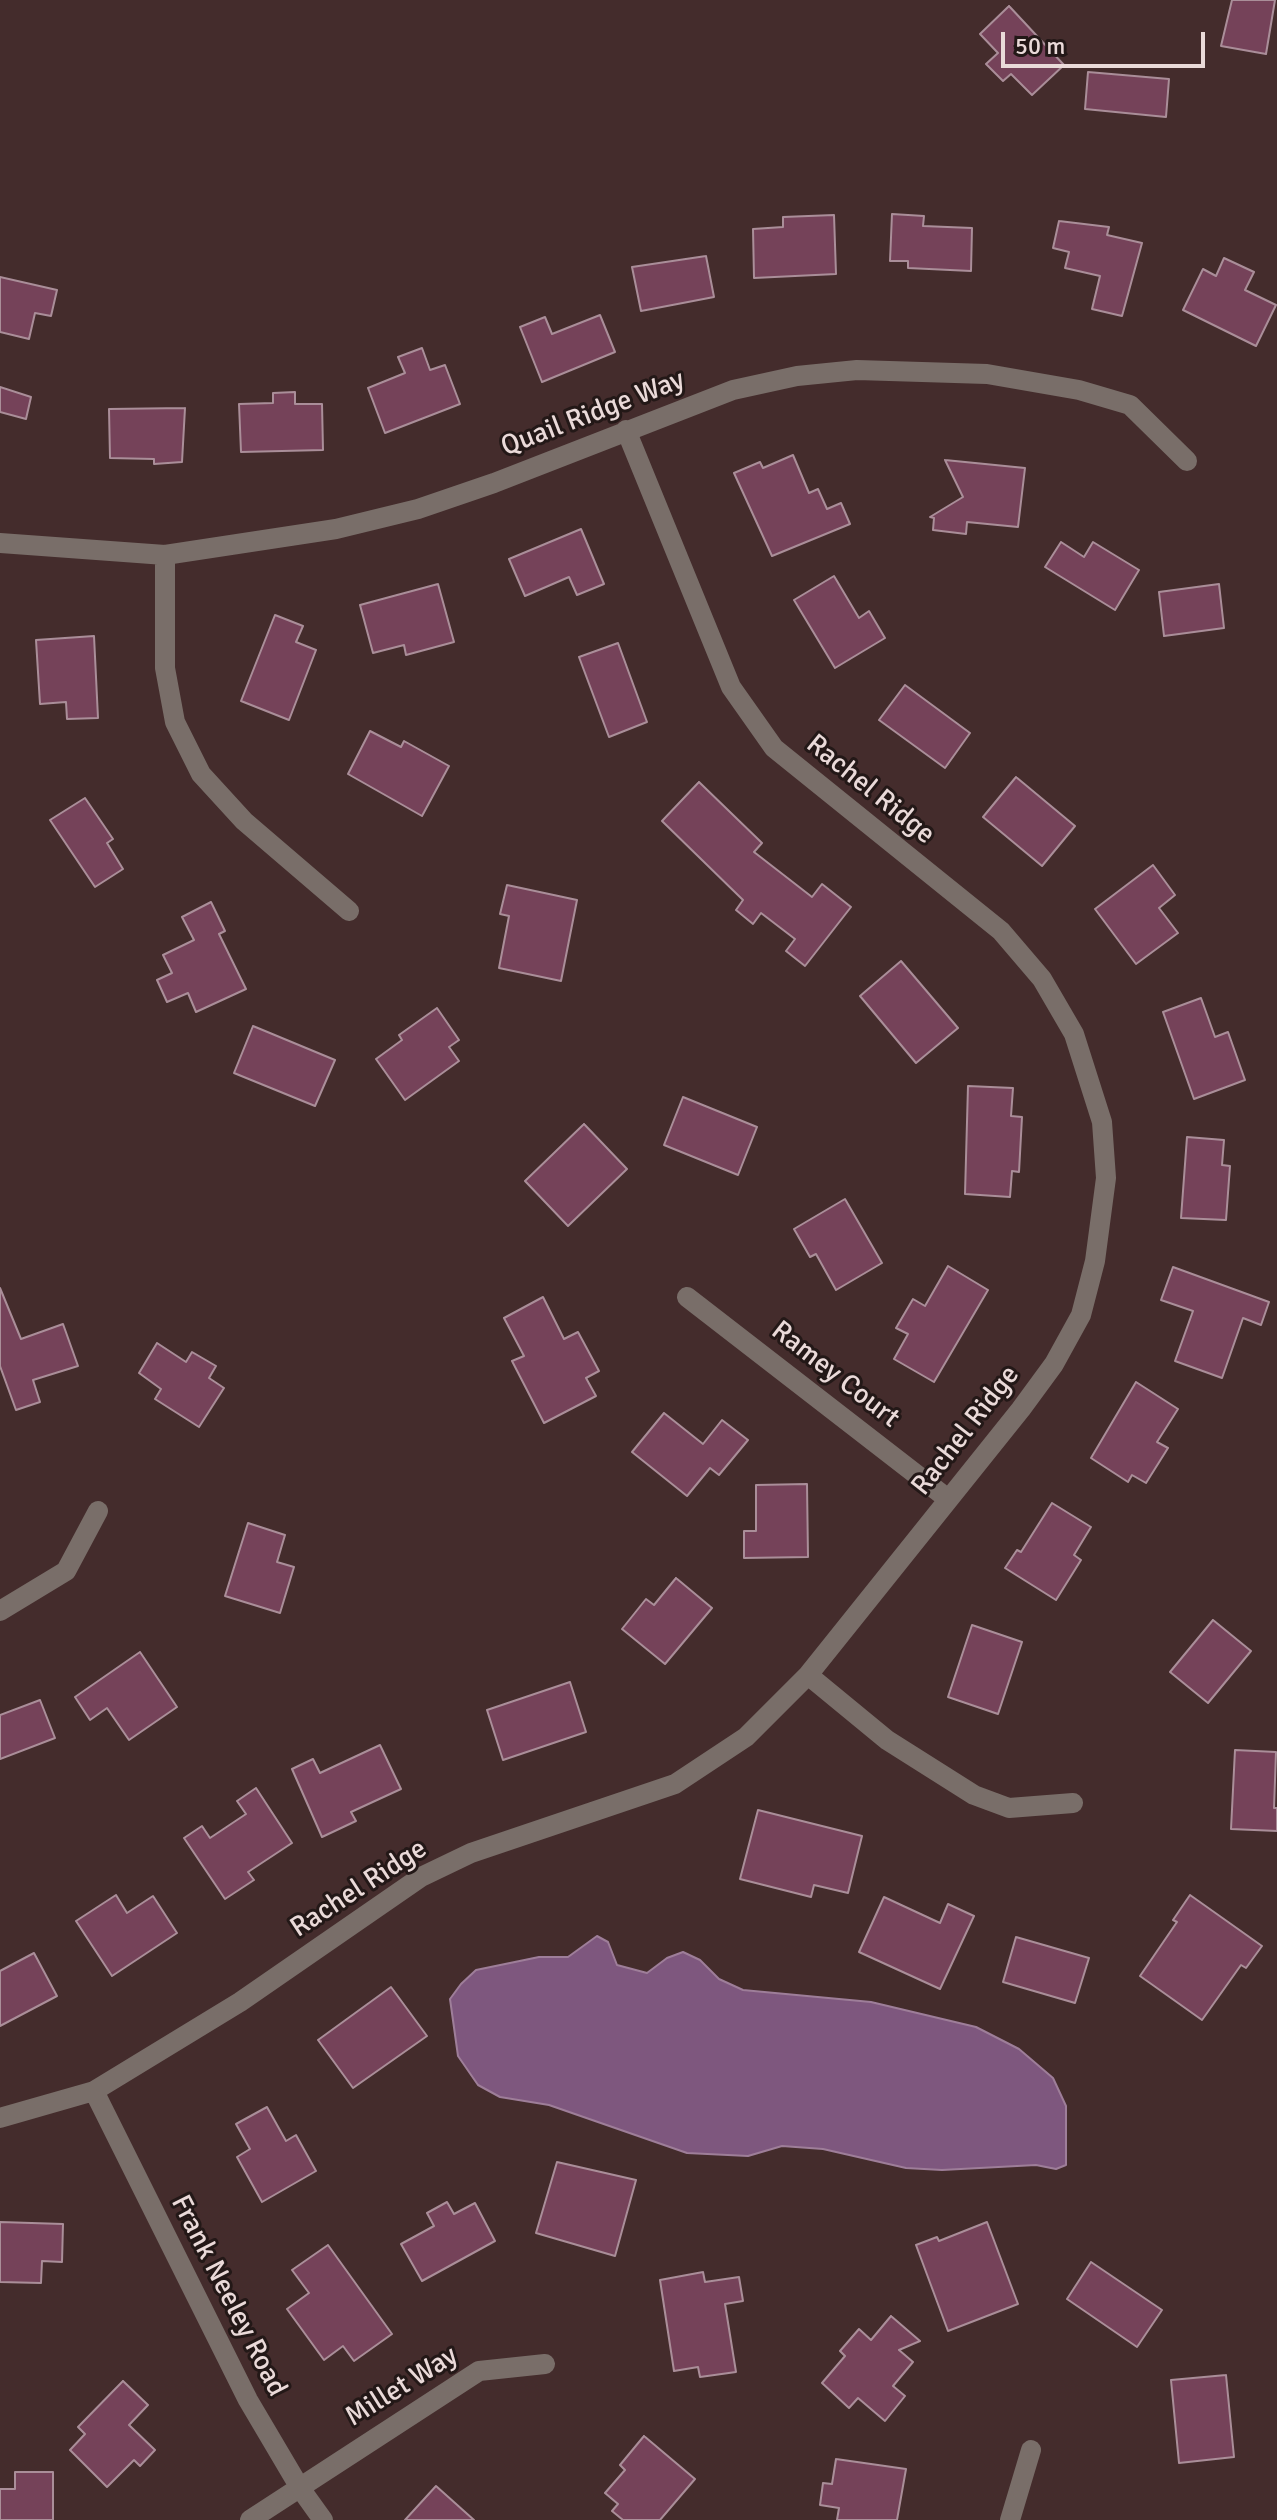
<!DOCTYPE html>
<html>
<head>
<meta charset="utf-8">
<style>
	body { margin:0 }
	#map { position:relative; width:1277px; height:2520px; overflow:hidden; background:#442c2c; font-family:Signika,sans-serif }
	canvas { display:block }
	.scale { position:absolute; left:1001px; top:32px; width:204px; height:36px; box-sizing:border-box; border:4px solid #eadad9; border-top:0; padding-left:10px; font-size:24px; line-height:28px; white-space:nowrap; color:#eadad9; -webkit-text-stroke:6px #231817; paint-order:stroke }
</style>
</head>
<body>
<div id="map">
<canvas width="1277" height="2520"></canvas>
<div class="scale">50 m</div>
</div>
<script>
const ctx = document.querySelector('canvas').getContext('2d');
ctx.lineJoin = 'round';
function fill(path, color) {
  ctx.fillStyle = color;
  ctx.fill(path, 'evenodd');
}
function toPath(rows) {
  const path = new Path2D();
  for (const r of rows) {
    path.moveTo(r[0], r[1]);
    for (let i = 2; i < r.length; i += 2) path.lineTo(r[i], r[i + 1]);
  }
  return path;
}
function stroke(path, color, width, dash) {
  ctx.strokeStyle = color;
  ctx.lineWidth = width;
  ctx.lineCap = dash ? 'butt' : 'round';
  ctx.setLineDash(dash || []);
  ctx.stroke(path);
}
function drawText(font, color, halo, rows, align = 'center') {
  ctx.font = font + ' Signika,sans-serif';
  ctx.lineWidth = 6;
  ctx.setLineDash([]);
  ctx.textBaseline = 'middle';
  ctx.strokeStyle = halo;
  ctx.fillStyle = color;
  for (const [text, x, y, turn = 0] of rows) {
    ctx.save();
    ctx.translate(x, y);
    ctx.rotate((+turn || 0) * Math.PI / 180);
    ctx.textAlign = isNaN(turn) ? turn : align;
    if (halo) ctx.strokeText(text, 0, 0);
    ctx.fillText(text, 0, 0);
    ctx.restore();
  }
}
const water = toPath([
	[597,1936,608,1942,617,1965,647,1973,667,1958,683,1952,700,1960,719,1979,743,1990,871,2002,976,2027,1019,2049,1053,2078,1066,2106,1066,2165,1056,2169,1036,2165,942,2170,906,2168,823,2149,782,2146,748,2156,687,2153,549,2105,500,2097,478,2085,458,2056,450,1999,461,1984,476,1970,539,1957,568,1957,597,1936]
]);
fill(water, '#7e577e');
stroke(water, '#9e7e99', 2);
const building = toPath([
	[1232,0,1275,0,1266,54,1221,46,1232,0],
	[1009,6,1064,65,1032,95,1011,74,1003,81,986,64,998,53,980,34,1009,6],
	[1088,72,1169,79,1166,117,1085,109,1088,72],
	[892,214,924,216,923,226,972,228,971,271,908,268,908,261,890,261,892,214],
	[834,215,836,274,754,278,753,229,783,227,783,217,834,215],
	[1059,221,1109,227,1107,235,1142,243,1122,316,1092,309,1100,276,1065,268,1069,252,1053,248,1059,221],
	[706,256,714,297,641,311,632,267,706,256],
	[1224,258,1254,272,1245,290,1276,305,1256,346,1183,310,1203,269,1216,276,1224,258],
	[0,277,57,290,51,316,35,313,29,339,0,332,0,277],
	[600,315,615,352,542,382,520,327,545,317,552,334,600,315],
	[422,348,430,370,445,365,460,404,385,433,368,388,405,373,398,357,422,348],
	[0,387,31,397,26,419,0,412,0,387],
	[295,392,295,404,322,404,323,450,241,452,239,404,273,403,273,393,295,392],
	[185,408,182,462,154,464,154,459,110,458,109,409,185,408],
	[793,455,809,493,818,489,827,509,841,503,850,524,772,556,734,473,760,462,763,468,793,455],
	[945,460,1025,468,1018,527,967,522,966,534,933,530,934,518,930,517,963,497,945,460],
	[581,529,604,584,577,595,569,577,525,596,509,559,581,529],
	[1061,542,1084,557,1093,542,1139,570,1115,610,1045,567,1061,542],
	[834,576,859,618,869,611,885,638,835,668,794,600,834,576],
	[438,584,454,642,406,655,404,645,373,653,360,605,438,584],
	[1219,584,1224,628,1164,636,1159,592,1219,584],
	[275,615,303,626,296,642,316,650,289,720,241,701,275,615],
	[94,636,98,718,67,719,66,702,40,704,36,640,94,636],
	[618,643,647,722,609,737,579,657,618,643],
	[905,685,970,733,945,768,879,720,905,685],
	[370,731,401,747,404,741,449,766,422,816,348,774,370,731],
	[1016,777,1075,826,1042,866,983,817,1016,777],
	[699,782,762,843,754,852,812,897,822,884,851,907,805,966,786,951,795,939,761,913,753,924,736,910,743,900,662,821,699,782],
	[85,798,113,839,107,843,123,869,95,887,50,820,85,798],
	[1153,865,1175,895,1159,908,1178,933,1136,964,1095,909,1153,865],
	[507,885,577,900,561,981,499,968,509,916,500,914,507,885],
	[211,902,225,931,219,934,246,989,196,1012,188,993,167,1002,157,980,172,973,163,955,194,940,182,917,211,902],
	[901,961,958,1028,916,1063,860,996,901,961],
	[1201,998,1215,1037,1228,1032,1245,1080,1194,1099,1163,1012,1201,998],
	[437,1008,459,1040,449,1047,459,1061,405,1100,376,1059,402,1040,399,1035,437,1008],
	[253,1026,335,1060,315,1106,234,1073,253,1026],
	[968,1086,1013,1088,1011,1116,1022,1117,1019,1172,1012,1171,1010,1197,965,1194,968,1086],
	[683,1097,757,1127,738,1175,664,1145,683,1097],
	[584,1124,627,1169,568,1226,525,1181,584,1124],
	[1187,1137,1224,1140,1222,1165,1230,1166,1226,1220,1181,1218,1187,1137],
	[845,1199,882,1263,836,1290,816,1254,810,1257,794,1229,845,1199],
	[948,1266,988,1290,934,1382,894,1359,908,1334,896,1328,913,1299,925,1306,948,1266],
	[1173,1267,1269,1302,1261,1325,1243,1318,1222,1378,1175,1361,1193,1311,1161,1300,1173,1267],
	[0,1288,21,1339,63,1324,78,1366,33,1380,40,1402,16,1410,0,1366,0,1288],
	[543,1297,564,1339,578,1332,599,1371,586,1378,596,1396,544,1423,512,1361,524,1356,504,1318,543,1297],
	[157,1343,186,1362,192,1352,216,1366,209,1378,224,1388,199,1427,155,1399,161,1389,139,1373,157,1343],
	[1136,1382,1178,1409,1157,1442,1168,1448,1146,1483,1132,1475,1128,1482,1091,1458,1136,1382],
	[664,1413,703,1444,722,1420,748,1440,719,1475,710,1468,687,1496,632,1452,664,1413],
	[807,1484,808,1557,744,1558,744,1531,756,1531,756,1485,807,1484],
	[1052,1503,1091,1527,1074,1555,1081,1560,1056,1600,1005,1568,1017,1550,1021,1552,1052,1503],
	[248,1523,285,1535,277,1562,294,1567,280,1613,225,1596,248,1523],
	[676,1578,712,1608,665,1664,622,1629,646,1599,654,1605,676,1578],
	[1213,1620,1251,1651,1208,1703,1170,1672,1213,1620],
	[972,1625,1022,1642,998,1714,948,1697,972,1625],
	[140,1652,177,1707,129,1740,107,1708,90,1720,75,1697,140,1652],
	[570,1682,586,1732,503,1760,487,1710,570,1682],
	[40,1700,55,1738,0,1759,0,1715,40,1700],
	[380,1745,401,1789,351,1812,356,1821,322,1837,292,1769,313,1759,320,1773,380,1745],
	[1235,1750,1276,1752,1274,1808,1277,1808,1277,1831,1231,1829,1235,1750],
	[256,1788,292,1843,248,1872,254,1880,225,1899,184,1838,202,1826,210,1838,246,1814,237,1801,256,1788],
	[758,1810,862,1836,848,1893,814,1885,811,1897,740,1879,758,1810],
	[116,1895,127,1913,153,1896,177,1933,112,1976,76,1921,116,1895],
	[1190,1895,1262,1946,1246,1968,1241,1965,1202,2020,1140,1976,1177,1922,1173,1920,1190,1895],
	[884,1897,940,1923,948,1904,974,1916,940,1989,859,1952,884,1897],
	[1016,1937,1089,1958,1075,2003,1003,1982,1016,1937],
	[34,1953,57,1996,0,2026,0,1971,34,1953],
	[391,1987,427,2036,353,2088,318,2040,391,1987],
	[267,2107,286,2141,296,2135,316,2171,262,2202,237,2157,250,2149,236,2124,267,2107],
	[557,2162,636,2180,615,2256,536,2233,557,2162],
	[447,2202,454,2214,475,2203,495,2241,422,2281,401,2244,434,2226,427,2213,447,2202],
	[0,2222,63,2224,62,2262,42,2261,41,2283,0,2282,0,2222],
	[987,2222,1018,2304,948,2331,916,2245,937,2237,939,2241,987,2222],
	[328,2245,392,2334,354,2361,343,2346,324,2360,287,2309,309,2293,292,2270,328,2245],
	[1091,2262,1162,2310,1137,2347,1067,2299,1091,2262],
	[703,2272,705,2282,739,2277,743,2301,725,2304,736,2372,700,2377,698,2367,674,2371,660,2280,703,2272],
	[891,2316,920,2341,899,2350,913,2362,893,2386,905,2396,885,2421,858,2398,849,2408,822,2383,845,2356,840,2351,859,2329,871,2340,891,2316],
	[1226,2375,1234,2457,1179,2463,1171,2380,1226,2375],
	[123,2381,148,2405,129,2425,155,2450,140,2466,134,2460,107,2487,70,2450,85,2434,78,2427,123,2381],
	[644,2436,695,2479,660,2520,623,2520,612,2511,618,2504,605,2493,625,2470,620,2465,644,2436],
	[836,2459,906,2469,897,2520,837,2520,839,2508,820,2505,823,2483,832,2484,836,2459],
	[15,2472,53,2472,53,2520,0,2520,0,2489,15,2489,15,2472],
	[436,2486,474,2520,405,2520,436,2486]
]);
fill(building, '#754259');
stroke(building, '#aa8e99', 2);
stroke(toPath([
	[0,543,165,555,336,529,418,509,494,483,733,390,797,376,857,370,987,374,1079,390,1130,405,1187,461],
	[165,555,165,668,175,722,201,774,244,821,349,911],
	[687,1297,948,1499],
	[0,1611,66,1571,98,1511],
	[808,1675,887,1740,974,1795,1009,1808,1073,1803],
	[94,2091,248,2400,300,2488,323,2520],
	[0,2118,94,2091,240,2002,421,1877,471,1853,675,1784,746,1737,808,1675,1021,1409,1054,1364,1081,1315,1095,1261,1106,1178,1102,1122,1074,1034,1042,979,1001,931,774,748,731,687,626,430],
	[250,2520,479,2371,545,2364],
	[1010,2520,1031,2450]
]), '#796e69', 20);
drawText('28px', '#eadad9', '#231817', [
	["Quail Ridge Way",593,414,-21],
	["Rachel Ridge",870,790,39],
	["Ramey Court",835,1375,38],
	["Rachel Ridge",966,1431,-52],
	["Rachel Ridge",359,1889,-33],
	["Frank Neeley Road",228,2296,63],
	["Millet Way",402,2387,-32]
]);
</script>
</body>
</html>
